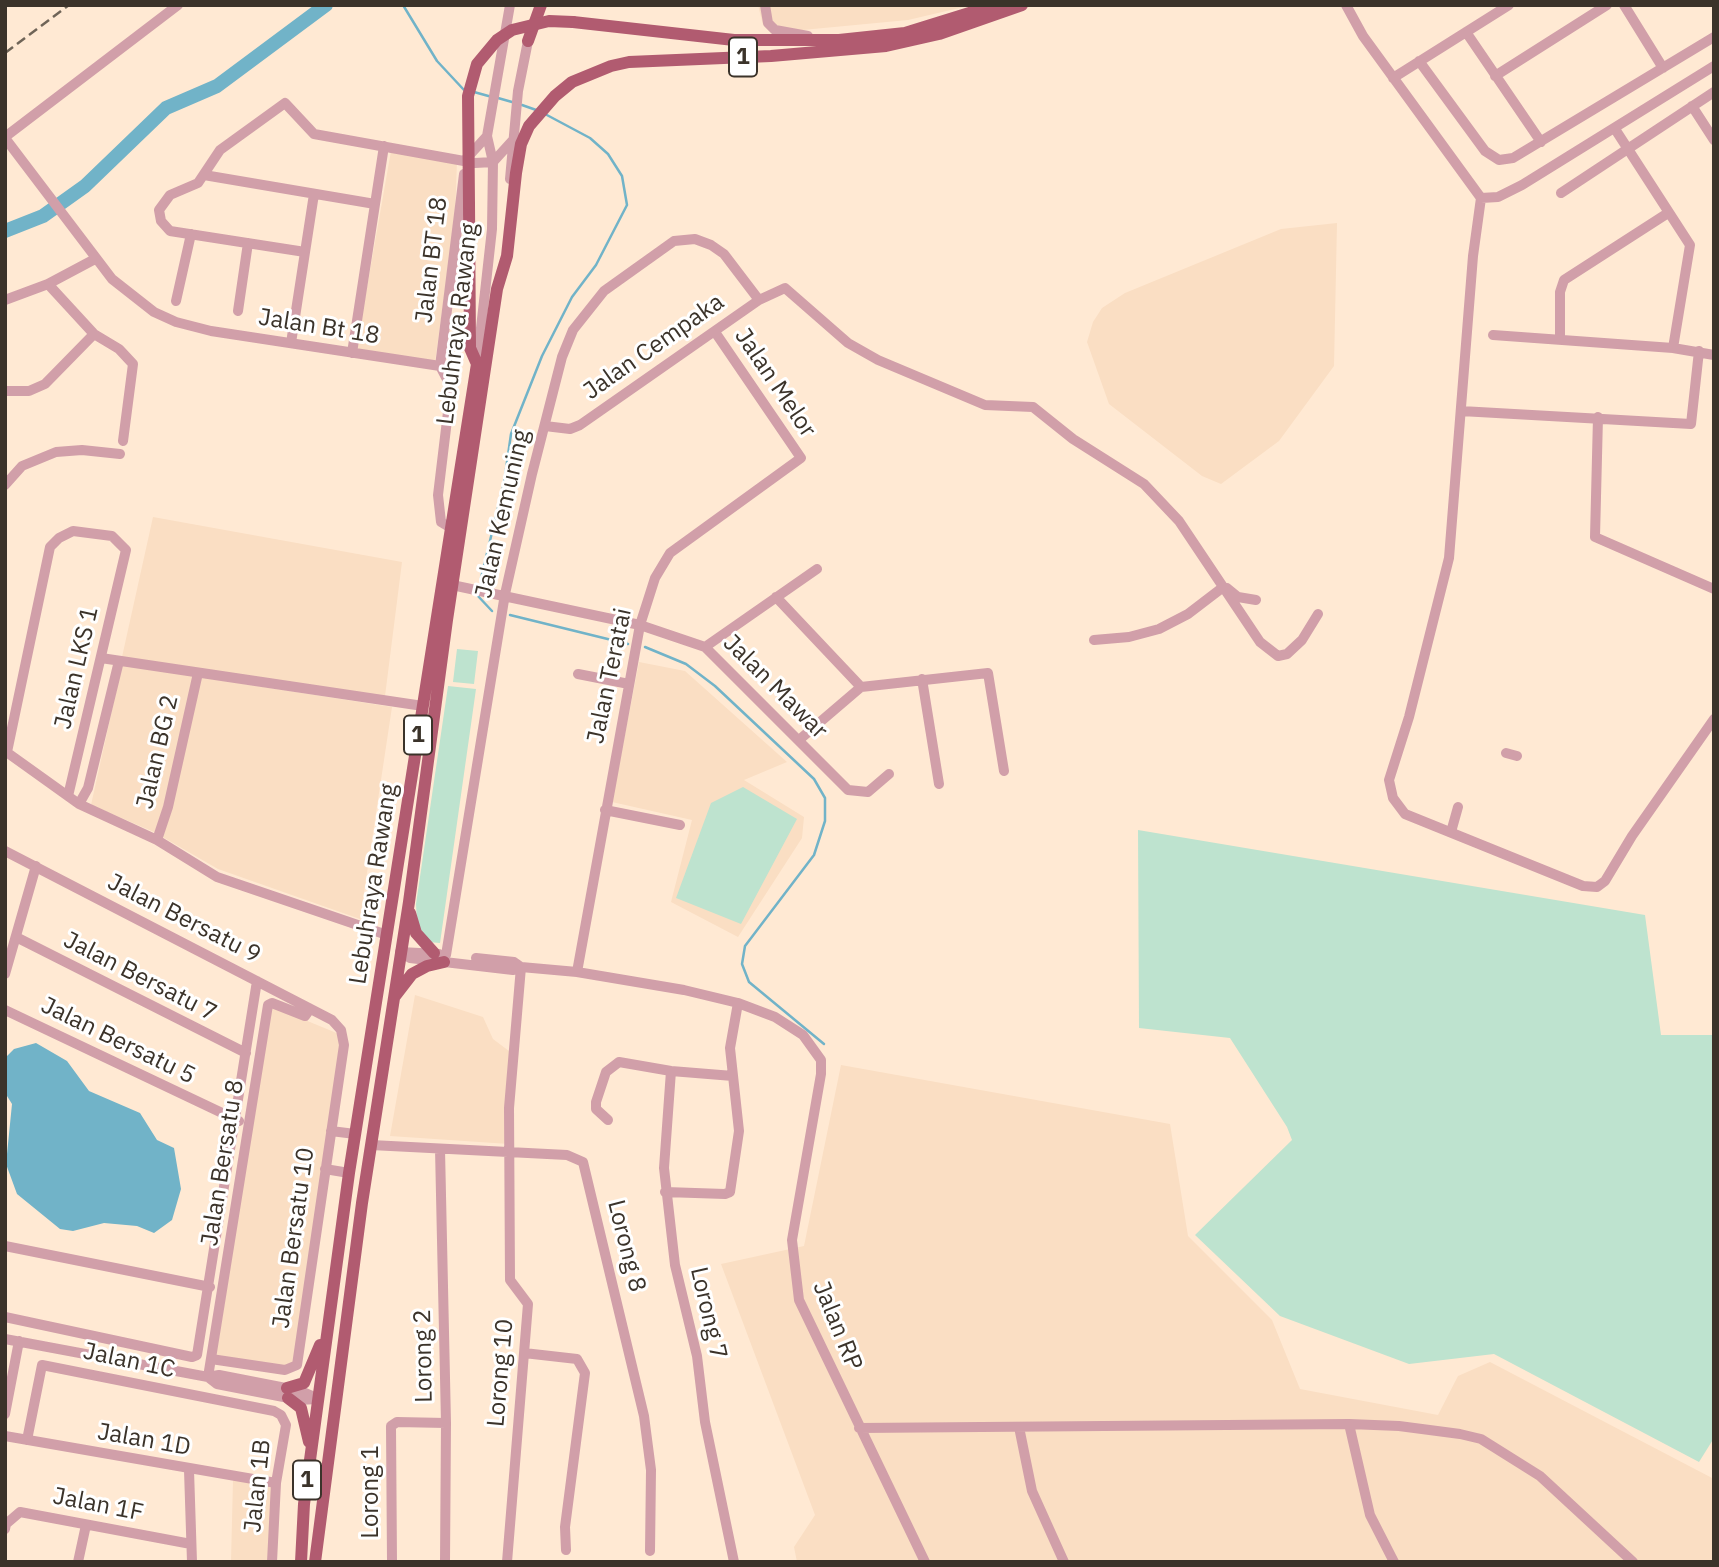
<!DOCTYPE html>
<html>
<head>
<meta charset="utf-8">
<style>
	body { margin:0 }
	#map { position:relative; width:1719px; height:1567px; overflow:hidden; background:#ffe9d3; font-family:"IBM Plex Sans",sans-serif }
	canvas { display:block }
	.frame { position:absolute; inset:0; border:7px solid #3b332a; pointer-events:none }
</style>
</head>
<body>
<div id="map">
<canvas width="1719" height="1567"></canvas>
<div class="frame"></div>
</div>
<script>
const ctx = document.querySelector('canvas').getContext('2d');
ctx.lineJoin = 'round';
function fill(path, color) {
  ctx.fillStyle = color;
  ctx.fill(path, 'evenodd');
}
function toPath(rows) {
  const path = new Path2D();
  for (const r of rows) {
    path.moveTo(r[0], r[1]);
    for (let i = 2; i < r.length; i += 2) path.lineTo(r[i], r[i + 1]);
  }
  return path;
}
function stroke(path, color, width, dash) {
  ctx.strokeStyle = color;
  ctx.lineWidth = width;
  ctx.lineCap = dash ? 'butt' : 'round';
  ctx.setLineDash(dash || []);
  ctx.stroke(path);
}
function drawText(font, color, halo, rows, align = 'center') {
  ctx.font = font + ' "IBM Plex Sans",sans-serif';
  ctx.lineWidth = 6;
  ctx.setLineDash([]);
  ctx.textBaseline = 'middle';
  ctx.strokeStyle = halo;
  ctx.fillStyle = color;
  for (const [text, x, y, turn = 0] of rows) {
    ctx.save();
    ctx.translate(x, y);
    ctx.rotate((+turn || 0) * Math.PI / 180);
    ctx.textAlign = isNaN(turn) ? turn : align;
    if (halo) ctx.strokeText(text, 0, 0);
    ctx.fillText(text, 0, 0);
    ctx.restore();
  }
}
fill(toPath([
	[758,5,972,5,908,20,771,33,763,25],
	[391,151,457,161,455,217,435,362,356,350],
	[1337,223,1334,366,1279,441,1221,484,1202,476,1109,404,1087,342,1093,322,1102,308,1125,293,1281,229],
	[153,517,402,562,385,696,122,657],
	[639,662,685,671,787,762,744,780,804,817,802,838,738,937,671,902,692,820,612,802],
	[122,665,392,707,360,919,218,869,154,832,91,805],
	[415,995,483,1017,493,1039,513,1054,509,1144,390,1136],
	[271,1006,339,1034,341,1046,294,1363,290,1367,216,1357],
	[841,1065,1170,1124,1188,1236,1272,1320,1300,1389,1438,1415,1458,1376,1490,1362,1714,1479,1714,1562,797,1562,794,1547,815,1515,721,1264,804,1246],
	[233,1480,273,1486,269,1562,231,1562]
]), '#fadec3');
fill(toPath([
	[457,649,478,651,474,684,453,682],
	[448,686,476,689,440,943,428,942,417,923,416,904],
	[743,787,797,819,741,924,676,898,711,803],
	[1138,830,1645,915,1661,1035,1714,1035,1714,1438,1699,1462,1494,1354,1409,1364,1280,1316,1195,1235,1292,1140,1287,1127,1230,1038,1139,1028]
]), '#bee3cf');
fill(toPath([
	[36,1043,67,1061,89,1091,140,1113,157,1140,174,1148,181,1189,172,1220,154,1233,137,1226,104,1223,73,1231,60,1229,17,1194,6,1164,12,1104,7,1096,5,1067,7,1056,14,1049]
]), '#71b3c8');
stroke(toPath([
	[403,5,437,61,464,90],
	[474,92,492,97],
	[498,98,512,102],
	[522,105,539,111],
	[481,578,504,483,511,434,542,356,572,297,596,265,627,205,622,176,608,154,590,138,545,114],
	[477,595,492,611],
	[510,615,628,644],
	[645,647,686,664,715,686,814,779,825,798,825,821,814,855,745,946,742,964,749,982,824,1044]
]), '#71b3c8', 2.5);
stroke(toPath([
	[5,231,43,216,85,186,166,108,217,86,326,5]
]), '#71b3c8', 14);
stroke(toPath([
	[765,5,768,23,775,30,808,36],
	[1346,5,1363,36,1481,198,1473,256,1449,558,1409,717,1389,780,1393,798,1405,814,1583,886,1597,887,1605,881,1632,836,1714,719],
	[1624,5,1663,68],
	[1466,32,1541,142],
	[1419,61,1485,151,1499,160,1513,158,1714,37],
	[1495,76,1607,5],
	[1393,78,1509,5],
	[1692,106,1714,140],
	[1615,129,1690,245,1673,348],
	[5,137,178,5],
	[5,138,112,279,154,312,176,322,211,331,440,366,451,387,438,495,441,522,451,528],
	[466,159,487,136],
	[204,175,375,204],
	[510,179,518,91,529,36],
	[1561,193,1714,92],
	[1481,198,1498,197,1522,185,1714,66],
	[305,252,170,231,161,221,159,210,170,195,198,183,220,150,285,103,314,134,475,163,493,162,513,140],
	[48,284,94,334,119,349,133,364,123,441],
	[5,300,48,284,95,259],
	[176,301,191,234],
	[238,311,248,243],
	[1493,335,1673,348,1714,355],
	[1560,338,1560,292,1564,280,1668,213],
	[291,343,314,194],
	[352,353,384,146],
	[477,364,492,229,493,162,487,136,510,5],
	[440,366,464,174],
	[5,391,29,391,45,384,94,334],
	[1461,411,1691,424,1699,351],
	[1598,417,1595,537,1714,589],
	[545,426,570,429,580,425,759,300,785,288,848,343,878,360,985,405,1033,407,1073,439,1144,484,1179,521,1260,642,1278,656,1287,654,1302,640,1318,614],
	[5,485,22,466,56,452,82,450,120,454],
	[452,585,640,625,705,647,848,790,868,792,889,774],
	[1227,588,1238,597,1256,600],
	[776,597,861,687,799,740],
	[1094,640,1129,637,1159,629,1188,614,1222,588],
	[705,647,817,569],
	[101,658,423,706],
	[578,674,629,684],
	[922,679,939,784],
	[861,687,988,673,1004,771],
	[5,751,79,804,157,840,217,877,387,935],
	[7,752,50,547,59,538,73,531,112,536,126,550,68,796],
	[1506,753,1517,756],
	[79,804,88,788,119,661],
	[605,810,680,825],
	[1451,832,1458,807],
	[157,840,168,807,198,673],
	[5,851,332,1020,341,1030,344,1045,297,1365,285,1370,211,1359],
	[16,937,246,1053],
	[400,952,410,958,513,970,521,967,577,972,684,990,738,1003,775,1017,803,1035,821,1060,821,1074,792,1240,799,1300,925,1562],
	[400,952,439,954],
	[446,955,505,594,532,474,562,357,573,330,604,291,674,241,695,239,711,245,724,254,759,300],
	[476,958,514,962,521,967],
	[577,972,640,625,655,578,670,553,801,458,715,332],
	[5,974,36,866],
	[5,1010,239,1121],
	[671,1071,664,1168,675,1265,697,1356,705,1422,734,1562],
	[608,1120,596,1109,596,1102,606,1072,619,1062,671,1071,733,1076],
	[331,1131,355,1134],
	[371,1145,567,1155,583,1162,644,1416,651,1470,650,1551],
	[440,1149,446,1423,445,1562],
	[325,1169,349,1173],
	[665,1192,725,1194,730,1192,739,1131,730,1048,738,1003],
	[5,1246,210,1287],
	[5,1317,192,1357,197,1355,257,981],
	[5,1339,208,1377,219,1375,301,1391,319,1399],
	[524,1353,577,1359,585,1373,565,1527,566,1550],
	[208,1377,268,1005,272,1003,305,1016,310,1009],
	[208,1377,217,1384,299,1400,317,1399],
	[5,1414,19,1341],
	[1349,1424,1370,1515,1394,1562],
	[1019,1427,1032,1491,1064,1562],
	[859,1428,1349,1424,1399,1426,1460,1434,1481,1439,1540,1476,1633,1562],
	[5,1436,276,1483],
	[27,1440,42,1365,274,1411,281,1415,286,1425,276,1483,272,1562],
	[189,1470,192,1562],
	[5,1529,6,1524,20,1512,191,1544],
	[78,1562,86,1525],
	[392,1562,391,1426,397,1422,446,1423],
	[507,1562,528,1304,510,1280,509,1108,521,967]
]), '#d19fa9', 10);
stroke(toPath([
	[573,22,734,40,839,40,905,33,995,5],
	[528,41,541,5],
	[410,913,416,933,434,953],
	[395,996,412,974,427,966,444,962],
	[287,1388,304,1383,320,1345],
	[288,1398,301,1408,309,1442],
	[301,1562,304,1504,349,1173,477,364,470,348,469,204],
	[315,1562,362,1203,409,902,447,620,497,289,507,256,516,173,521,144,529,126,555,96,572,82,611,66,629,62,771,56,886,46,939,34,1022,5]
]), '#b15b70', 12);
stroke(toPath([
	[5,53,69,5]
]), '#6f6457', 2.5, [10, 5]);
stroke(toPath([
	[469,204,468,96,477,64,497,40,512,30,549,21,573,22]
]), '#b15b70', 12);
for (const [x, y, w] of [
	[743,57,28],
	[418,735,28],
	[307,1480,28]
]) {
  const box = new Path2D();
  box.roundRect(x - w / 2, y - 19.5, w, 39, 5);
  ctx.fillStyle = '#fff';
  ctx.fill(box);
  stroke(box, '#3b332a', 2);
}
drawText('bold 23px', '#3b332a', null, [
	["1",743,57],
	["1",418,735],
	["1",307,1480]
]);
drawText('24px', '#3b332a', '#fff', [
	["Jalan BT 18",432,260,-83],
	["Lebuhraya Rawang",458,324,-83],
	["Jalan Bt 18",319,327,9],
	["Jalan Cempaka",654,347,-35],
	["Jalan Melor",775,383,56],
	["Jalan Kemuning",503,514,-77],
	["Jalan LKS 1",77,668,-77],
	["Jalan Teratai",610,676,-78],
	["Jalan Mawar",775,687,45],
	["Jalan BG 2",158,752,-77],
	["Lebuhraya Rawang",374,884,-81],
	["Jalan Bersatu 9",184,919,27],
	["Jalan Bersatu 7",140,977,27],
	["Jalan Bersatu 5",118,1041,26],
	["Jalan Bersatu 8",223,1163,-81],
	["Jalan Bersatu 10",294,1238,-82],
	["Lorong 8",626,1246,76],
	["Lorong 7",708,1313,77],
	["Jalan RP",837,1326,68],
	["Lorong 2",424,1356,-91],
	["Jalan 1C",129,1361,12],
	["Lorong 10",501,1373,-85],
	["Jalan 1D",144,1440,10],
	["Jalan 1B",258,1486,-84],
	["Lorong 1",371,1492,-90],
	["Jalan 1F",98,1505,11]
]);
</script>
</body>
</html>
